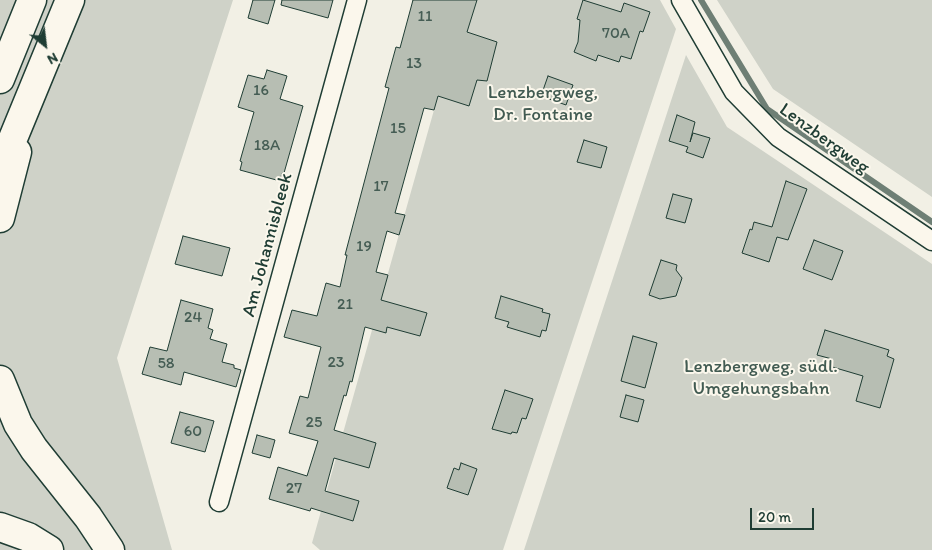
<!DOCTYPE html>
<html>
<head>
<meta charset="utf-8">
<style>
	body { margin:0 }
	#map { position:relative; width:932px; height:550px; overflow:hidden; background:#f2f0e5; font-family:Itim,sans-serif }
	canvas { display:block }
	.north { position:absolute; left:20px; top:20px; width:50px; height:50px; -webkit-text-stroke:4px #fbf7ec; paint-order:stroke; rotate:151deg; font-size:14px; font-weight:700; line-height:20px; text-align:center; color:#1f3d34 }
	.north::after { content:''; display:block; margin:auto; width:18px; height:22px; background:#1f3d34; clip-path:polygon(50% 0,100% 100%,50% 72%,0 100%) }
	.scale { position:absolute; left:750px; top:508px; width:64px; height:22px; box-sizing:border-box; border:2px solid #1f3d34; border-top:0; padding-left:6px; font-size:15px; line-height:18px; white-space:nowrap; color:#1f3d34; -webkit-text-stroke:4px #fbf7ec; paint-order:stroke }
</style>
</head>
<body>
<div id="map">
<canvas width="932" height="550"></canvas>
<div class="north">N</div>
<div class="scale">20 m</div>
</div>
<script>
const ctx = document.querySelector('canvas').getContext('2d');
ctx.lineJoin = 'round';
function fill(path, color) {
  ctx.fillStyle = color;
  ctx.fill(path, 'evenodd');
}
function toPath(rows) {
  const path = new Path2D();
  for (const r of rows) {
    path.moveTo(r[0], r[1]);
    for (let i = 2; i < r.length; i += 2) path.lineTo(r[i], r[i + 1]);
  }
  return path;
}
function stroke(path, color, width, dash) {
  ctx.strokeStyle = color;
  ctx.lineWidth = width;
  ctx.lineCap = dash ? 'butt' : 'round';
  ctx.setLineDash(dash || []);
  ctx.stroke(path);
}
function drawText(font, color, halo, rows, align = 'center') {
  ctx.font = font + ' Itim,sans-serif';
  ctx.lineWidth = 4;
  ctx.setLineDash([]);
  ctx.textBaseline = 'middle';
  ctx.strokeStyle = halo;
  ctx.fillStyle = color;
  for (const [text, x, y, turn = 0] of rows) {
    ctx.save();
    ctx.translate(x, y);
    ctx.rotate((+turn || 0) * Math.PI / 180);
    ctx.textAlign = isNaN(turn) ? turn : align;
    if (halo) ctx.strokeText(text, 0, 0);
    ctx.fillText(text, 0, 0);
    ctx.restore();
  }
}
fill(toPath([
	[0,0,233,0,117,358,172,550,0,550],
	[465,0,660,0,676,29,503,550,320,550,312,543],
	[717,0,932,0,932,197,773,89],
	[686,55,727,127,932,264,932,550,524,550]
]), '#cfd2c8');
stroke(toPath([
	[701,0,767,109,932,222]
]), '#6e7f75', 6);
const building = toPath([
	[253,0,275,0,268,24,248,18,253,0],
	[282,0,333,0,328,18,281,5,282,0],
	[413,0,477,0,467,32,497,42,487,81,477,80,469,106,438,96,434,110,424,108,395,213,405,215,399,235,387,231,376,272,388,275,381,300,427,313,420,336,387,327,386,333,365,327,352,382,350,381,346,396,344,395,334,430,376,443,369,468,334,458,325,491,359,501,353,521,311,508,310,511,269,499,278,467,307,476,318,441,289,433,300,396,308,398,321,347,284,337,292,310,317,316,326,283,340,287,347,255,345,255,389,88,385,87,396,47,400,48,413,0],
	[583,0,621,12,624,3,650,12,643,32,640,31,631,59,621,56,619,62,598,55,596,61,574,52,578,42,580,20,577,19,583,0],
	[267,70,287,76,280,99,303,106,284,173,282,173,280,181,240,170,242,162,240,161,254,112,238,107,248,75,264,79,267,70],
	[548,76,573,85,566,105,541,96,548,76],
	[677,115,695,122,690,142,693,133,710,138,703,158,686,152,688,147,669,141,677,115],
	[584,140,607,147,601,168,577,162,584,140],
	[786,181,807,189,788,240,777,237,769,262,742,253,750,229,752,230,754,222,772,227,786,181],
	[673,194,692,199,685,223,666,218,673,194],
	[183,236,230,248,222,276,175,264,183,236],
	[814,240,843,251,832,280,803,269,814,240],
	[661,260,677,265,676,270,682,278,676,296,660,299,649,295,661,260],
	[501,296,543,309,542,312,550,314,546,331,542,330,540,337,507,327,509,322,495,318,501,296],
	[181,300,213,309,208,328,213,330,210,339,227,344,222,362,234,365,234,368,241,370,236,387,184,372,181,385,142,374,150,347,167,351,181,300],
	[825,330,889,350,887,356,894,359,880,408,856,401,863,376,829,366,832,359,817,355,825,330],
	[633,336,657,343,645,388,621,381,633,336],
	[505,390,533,399,526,419,522,418,517,433,512,432,511,434,492,429,505,390],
	[626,395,644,400,638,422,620,417,626,395],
	[180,412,214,421,205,452,171,443,180,412],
	[257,435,275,440,270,458,252,453,257,435],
	[461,463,477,469,468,495,447,488,454,468,459,470,461,463]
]);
fill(building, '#b7beb3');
stroke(building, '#1f3d34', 1);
const street = toPath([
	[681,0,734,92,778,137,932,241],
	[219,502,357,0]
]);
const highway = toPath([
	[0,79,32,0],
	[0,170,70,0],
	[0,218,17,152],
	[0,380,18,424,34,449,88,517,110,550],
	[0,527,28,537,49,550]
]);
stroke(street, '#1f3d34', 21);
stroke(highway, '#1f3d34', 31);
stroke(street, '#fbf7ec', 18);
stroke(highway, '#fbf7ec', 28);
drawText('16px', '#455d54', null, [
	["11",425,17],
	["70A",616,34],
	["13",414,64],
	["16",261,91],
	["15",398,129],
	["18A",267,146],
	["17",381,187],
	["19",364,247],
	["21",345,305],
	["24",193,318],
	["23",336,363],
	["58",166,364],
	["25",314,423],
	["60",193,432],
	["27",294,489]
]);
drawText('19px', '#425b52', '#fbf7ec', [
	["Lenzbergweg,",543,93],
	["Dr. Fontaine",543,115],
	["Lenzbergweg, südl.",761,367],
	["Umgehungsbahn",761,389]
]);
drawText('19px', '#1f3d34', '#fbf7ec', [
	["Lenzbergweg",824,139,36],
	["Am Johannisbleek",268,245,-75]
]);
</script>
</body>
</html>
